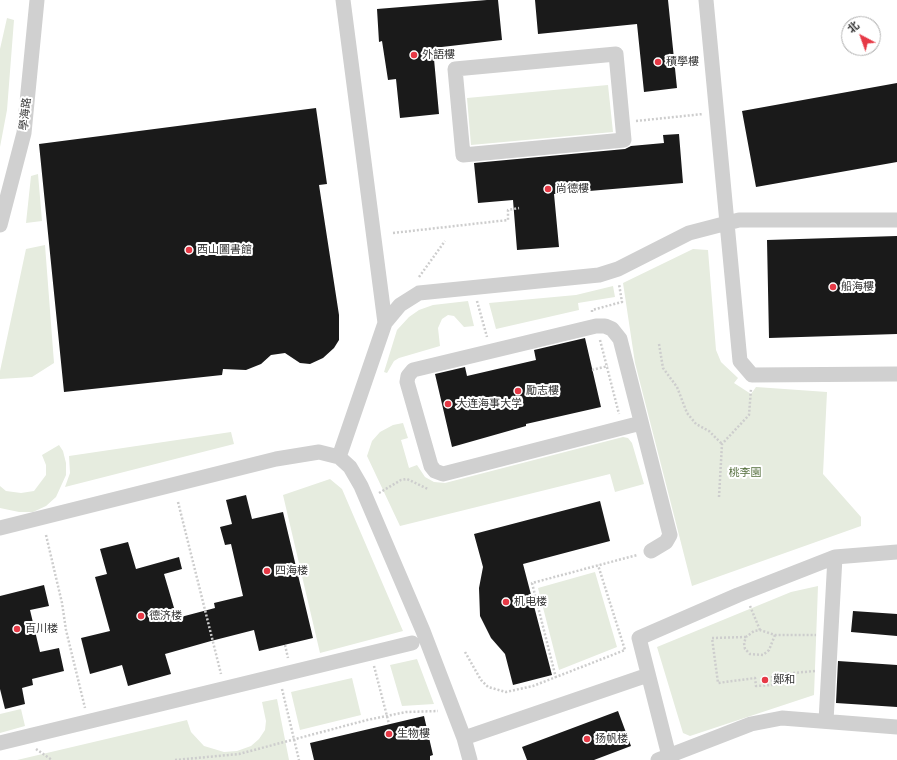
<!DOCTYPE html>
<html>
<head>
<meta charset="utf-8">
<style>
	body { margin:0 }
	#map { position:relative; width:897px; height:760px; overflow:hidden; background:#fff; font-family:"Nunito Sans","Noto Sans SC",sans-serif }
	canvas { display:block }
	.north { position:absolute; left:841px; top:16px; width:40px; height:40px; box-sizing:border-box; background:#fff; border:1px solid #adadad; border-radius:50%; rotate:319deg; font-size:11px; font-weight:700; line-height:16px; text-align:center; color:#333 }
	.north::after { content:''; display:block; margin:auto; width:14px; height:18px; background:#e63946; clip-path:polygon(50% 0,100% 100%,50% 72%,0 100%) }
</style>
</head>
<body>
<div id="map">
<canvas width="897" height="760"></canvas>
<div class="north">北</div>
</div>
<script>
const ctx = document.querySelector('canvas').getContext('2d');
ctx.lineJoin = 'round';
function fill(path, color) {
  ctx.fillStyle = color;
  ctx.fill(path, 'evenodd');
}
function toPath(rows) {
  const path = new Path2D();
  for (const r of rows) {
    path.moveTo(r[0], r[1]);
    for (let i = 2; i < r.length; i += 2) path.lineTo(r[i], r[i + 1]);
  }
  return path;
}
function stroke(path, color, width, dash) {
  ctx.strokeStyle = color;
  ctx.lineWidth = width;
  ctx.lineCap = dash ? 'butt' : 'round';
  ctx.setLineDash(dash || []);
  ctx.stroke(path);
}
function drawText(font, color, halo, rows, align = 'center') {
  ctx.font = font + ' "Nunito Sans","Noto Sans SC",sans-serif';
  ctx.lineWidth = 4;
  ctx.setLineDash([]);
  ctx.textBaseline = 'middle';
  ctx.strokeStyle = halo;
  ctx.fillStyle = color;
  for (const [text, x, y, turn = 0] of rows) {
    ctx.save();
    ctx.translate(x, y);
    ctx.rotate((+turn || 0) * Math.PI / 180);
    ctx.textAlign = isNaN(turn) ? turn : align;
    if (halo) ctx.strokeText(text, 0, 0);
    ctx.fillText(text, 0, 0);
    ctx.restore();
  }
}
fill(toPath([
	[7,18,14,20,7,110,0,147,0,49],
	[608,85,613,132,471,145,467,98],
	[38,174,42,221,26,223,31,176],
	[45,245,54,363,32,377,0,379,0,371,26,249],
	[693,249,708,250,716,350,721,362,738,378,734,383,751,394,756,387,827,392,823,474,861,517,861,526,692,586,635,363,623,283],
	[613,286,615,297,578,303,579,310,496,329,489,303,576,295],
	[468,301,474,326,464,327,454,316,448,315,442,319,438,328,440,346,399,358,394,361,387,373,384,372,397,330,409,317,419,310,433,305],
	[403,423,408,438,401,440,409,468,417,465,425,477,434,482,445,483,623,437,628,438,632,443,644,484,615,492,610,474,400,526,367,456,372,441,380,432,393,425],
	[231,432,234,444,65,487,70,473,69,456],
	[59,445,63,451,66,463,66,475,56,497,46,506,33,512,19,512,0,508,0,486,6,491,21,493,34,491,46,475,46,465,42,455],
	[330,479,342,489,403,631,320,653,283,495],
	[595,572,617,647,559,670,538,588],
	[818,586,814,695,690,736,683,733,657,647,791,592],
	[417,659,434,704,402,706,390,665],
	[352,678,361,715,300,730,291,692],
	[277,699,289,760,17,760,187,720,191,732,204,746,224,752,237,751,251,746,259,739,265,730,266,721,262,702],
	[21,709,25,726,0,733,0,714]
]), '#e6ecdf');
fill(toPath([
	[487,0,498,0,502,40,433,48,439,114,400,118,396,79,388,80,382,41,379,42,377,9],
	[535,0,668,0,677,88,644,92,637,24,538,34],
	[897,83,897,162,756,187,742,111],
	[316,108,327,184,319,185,339,315,339,340,334,348,323,358,310,364,300,363,285,353,271,355,261,364,246,370,223,369,222,375,64,392,39,144],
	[679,134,683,183,554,194,559,247,517,250,513,200,478,203,474,163,625,149,631,146,664,143,663,135],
	[897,236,897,334,769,338,767,240],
	[585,338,601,407,526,424,526,426,452,447,435,374,465,367,467,376,536,360,534,350],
	[246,495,252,519,283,512,313,638,259,651,254,630,211,641,165,654,171,674,128,686,122,665,90,674,81,638,110,631,95,577,107,574,100,549,128,542,136,569,179,557,182,569,164,574,177,618,215,608,214,603,243,596,231,544,225,545,220,527,232,524,226,500],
	[600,501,610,541,523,564,552,675,513,685,505,654,491,638,480,616,479,588,483,567,474,534],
	[44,585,49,606,30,610,40,652,59,648,64,671,32,679,33,685,22,688,25,704,5,709,0,689,0,596],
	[853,611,897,614,897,636,851,632],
	[838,661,897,665,897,707,836,703],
	[618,711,631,746,594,760,527,760,522,747],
	[424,716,433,755,430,756,430,760,314,760,310,743]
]), '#1a1a1a');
stroke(toPath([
	[636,121,703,114],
	[393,233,508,220,508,210,519,208],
	[419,277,445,241],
	[477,301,487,337],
	[592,312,592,310,622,302,619,284],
	[600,340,619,414],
	[659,344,663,368,677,387,687,413,696,424,709,431,722,444],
	[592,370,608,366],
	[379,493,401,480,407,479,428,489],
	[719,497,722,444,749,415,751,389],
	[178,502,221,674],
	[46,535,62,603,66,630,85,708],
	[750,606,760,630],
	[775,635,769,650,763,655,750,654,745,649,744,643,746,637,754,631,760,630,775,635,816,635],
	[746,637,712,638,718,683,755,678,756,686,772,685,772,675,815,671],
	[285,645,288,658],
	[465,652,481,680,488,687,506,692,533,686,625,650,598,565],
	[374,666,389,724],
	[556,678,532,583,637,555],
	[282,689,299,760],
	[36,749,52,760],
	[175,760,239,754,367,720,406,712,438,711]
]), '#cdcdcd', 2.5, [2, 2]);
stroke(toPath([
	[343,0,385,323],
	[706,0,740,361,752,375,897,374],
	[616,54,624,140,463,155,455,69,616,54],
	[0,225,24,133,37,0],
	[641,423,443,474,435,471,431,466,407,382,408,376,413,370,596,326,605,326,612,329,620,339,670,535,666,542,651,551],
	[339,457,385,323,400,305,419,293,599,275,618,269,689,233,739,220,897,220],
	[0,528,276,459,319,452,339,457,350,467,361,486,423,631,464,738,470,760],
	[826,721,835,557],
	[464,738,648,675],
	[0,743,412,643],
	[669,756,639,638,738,595,835,557,897,552],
	[658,760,751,724,782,718,897,727]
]), '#d0d0d0', 15);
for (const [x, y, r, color] of [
	[414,55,4,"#e63946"],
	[658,62,4,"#e63946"],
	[548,189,4,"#e63946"],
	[189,250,4,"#e63946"],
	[833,287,4,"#e63946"],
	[518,391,4,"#e63946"],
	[448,404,4,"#e63946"],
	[267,571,4,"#e63946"],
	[506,602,4,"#e63946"],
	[141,616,4,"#e63946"],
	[17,629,4,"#e63946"],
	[765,680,4,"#e63946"],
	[389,734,4,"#e63946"],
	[587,739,4,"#e63946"]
]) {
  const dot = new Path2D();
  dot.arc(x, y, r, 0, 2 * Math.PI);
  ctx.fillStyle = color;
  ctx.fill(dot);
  stroke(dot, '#fff', 1.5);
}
drawText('11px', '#333', '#fff', [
	["外語樓",422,55],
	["積學樓",666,62],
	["尚德樓",556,189],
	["西山圖書館",197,250],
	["船海樓",841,287],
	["勵志樓",526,391],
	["大连海事大学",456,404],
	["四海楼",275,571],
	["机电楼",514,602],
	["德济楼",149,616],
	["百川楼",25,629],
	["鄭和",773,680],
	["生物樓",397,734],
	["扬帆楼",595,739]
], 'left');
drawText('11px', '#333', '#fff', [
	["學海路",26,114,-84]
]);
drawText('11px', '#56703f', '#fff', [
	["桃李園",745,473]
]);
</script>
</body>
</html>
